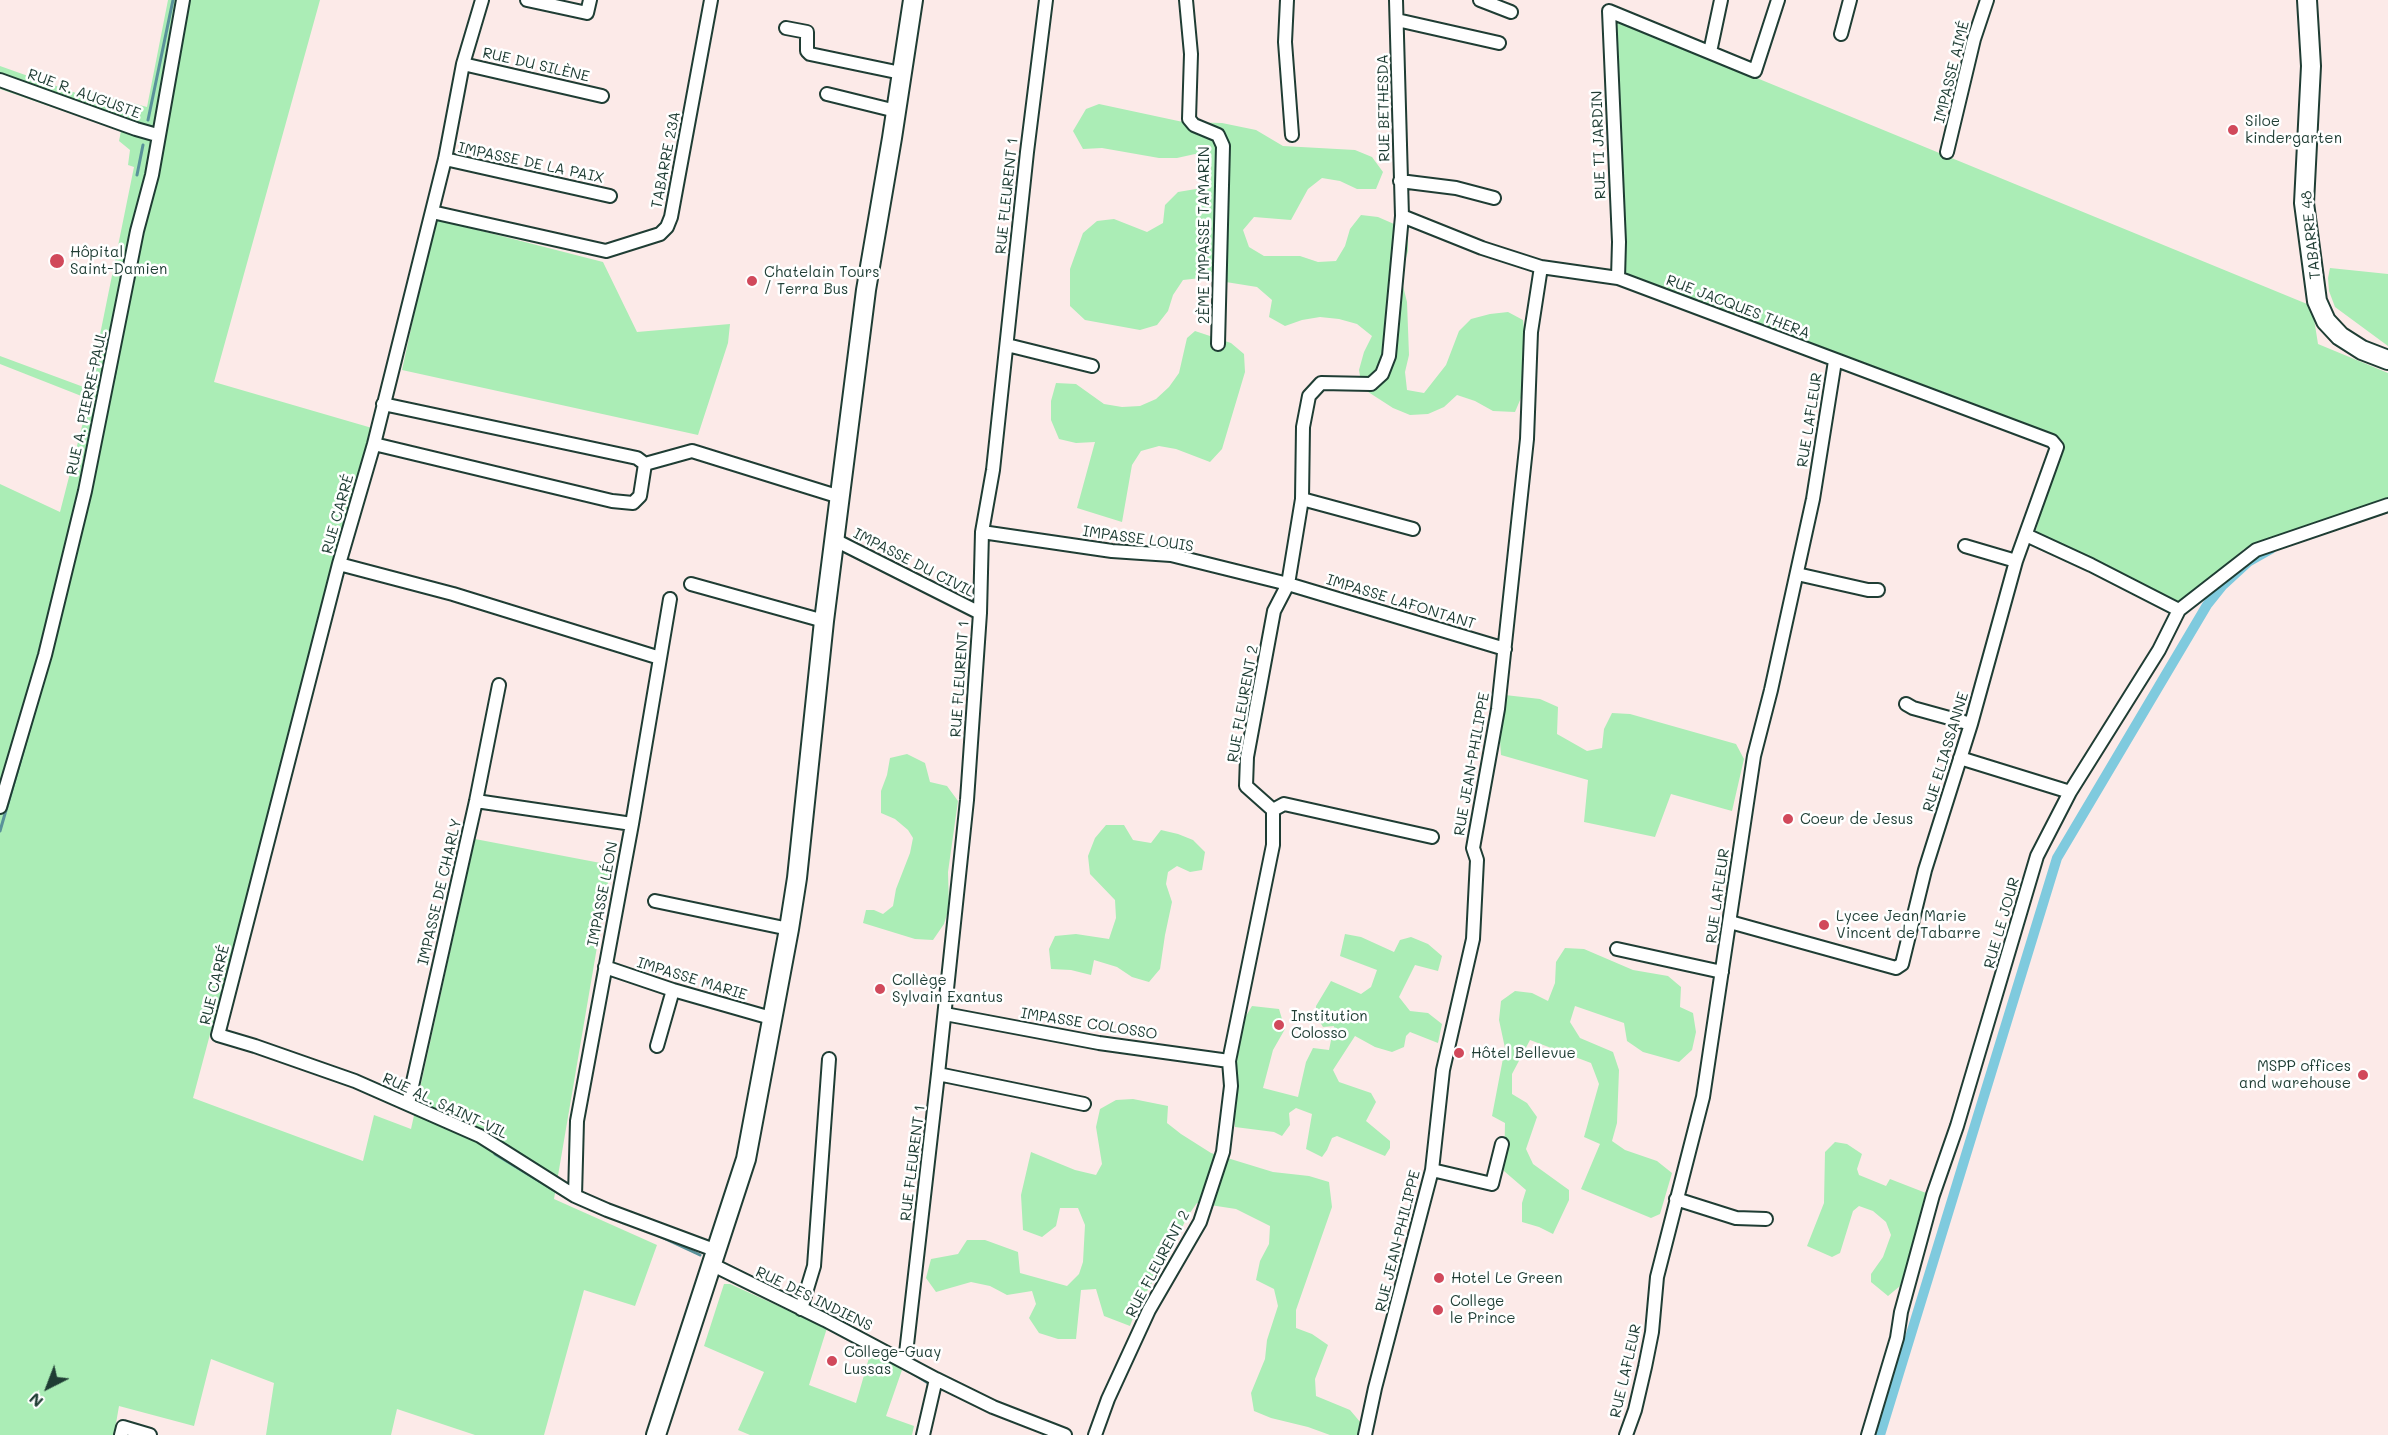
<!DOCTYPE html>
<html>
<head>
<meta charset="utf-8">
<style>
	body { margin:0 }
	#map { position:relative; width:2388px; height:1435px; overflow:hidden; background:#fceae8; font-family:Mali,sans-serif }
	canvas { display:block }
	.north { position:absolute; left:18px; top:1357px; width:60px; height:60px; -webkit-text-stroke:4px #fff; paint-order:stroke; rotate:222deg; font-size:16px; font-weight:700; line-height:24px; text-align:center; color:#1f3d34 }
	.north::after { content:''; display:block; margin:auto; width:21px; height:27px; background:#1f3d34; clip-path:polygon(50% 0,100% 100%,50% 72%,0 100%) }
</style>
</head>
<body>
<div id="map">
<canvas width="2388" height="1435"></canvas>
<div class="north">N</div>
</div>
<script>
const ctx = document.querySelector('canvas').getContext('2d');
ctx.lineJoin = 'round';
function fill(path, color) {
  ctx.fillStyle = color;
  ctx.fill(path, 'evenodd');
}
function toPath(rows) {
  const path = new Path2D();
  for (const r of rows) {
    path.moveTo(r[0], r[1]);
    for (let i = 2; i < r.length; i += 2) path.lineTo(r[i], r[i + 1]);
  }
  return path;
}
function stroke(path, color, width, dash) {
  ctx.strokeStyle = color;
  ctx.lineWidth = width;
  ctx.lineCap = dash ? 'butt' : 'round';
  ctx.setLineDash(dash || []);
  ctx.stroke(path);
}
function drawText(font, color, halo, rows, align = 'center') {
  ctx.font = font + ' Mali,sans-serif';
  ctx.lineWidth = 5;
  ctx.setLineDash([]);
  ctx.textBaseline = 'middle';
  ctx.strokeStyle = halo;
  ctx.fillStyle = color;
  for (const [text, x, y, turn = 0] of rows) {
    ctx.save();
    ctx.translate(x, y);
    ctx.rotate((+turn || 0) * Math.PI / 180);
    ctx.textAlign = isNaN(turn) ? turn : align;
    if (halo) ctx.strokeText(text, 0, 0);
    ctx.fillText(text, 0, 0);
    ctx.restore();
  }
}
fill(toPath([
	[168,0,320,0,214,382,372,428,193,1098,363,1161,374,1115,411,1129,475,839,611,865,554,1199,657,1245,635,1306,584,1290,544,1435,475,1435,397,1409,391,1435,266,1435,274,1383,211,1359,194,1426,119,1406,114,1435,0,1435,0,484,60,512,89,399,0,364,0,356,89,389,134,167,128,165,130,150,119,141,121,131,0,89,0,66,87,97,90,92,147,107],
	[1613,19,2312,306,2318,344,2388,373,2388,497,2244,549,2182,604,2035,533,2063,441,1626,279],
	[1099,104,1183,122,1222,123,1256,130,1283,146,1355,150,1372,157,1383,172,1376,189,1357,189,1340,181,1322,178,1308,189,1291,220,1254,217,1243,230,1249,247,1264,256,1300,256,1318,262,1336,261,1345,246,1350,229,1361,215,1378,217,1394,224,1408,233,1408,251,1403,268,1403,286,1407,302,1409,355,1405,372,1407,390,1424,393,1446,365,1459,331,1471,319,1490,314,1508,312,1523,320,1526,347,1523,393,1515,412,1493,411,1475,401,1457,395,1444,407,1428,414,1410,415,1393,408,1362,388,1359,370,1364,352,1372,336,1357,324,1339,319,1320,317,1302,320,1285,326,1269,317,1272,300,1257,287,1201,278,1183,280,1173,295,1168,311,1157,325,1140,330,1085,320,1070,306,1070,269,1083,233,1097,221,1114,219,1147,232,1163,223,1165,205,1178,192,1196,189,1211,179,1211,162,1195,154,1177,158,1159,158,1102,148,1083,149,1073,131,1086,109],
	[435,219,603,262,637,332,730,324,728,343,698,435,402,370],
	[2330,268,2388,274,2388,346,2335,307,2329,291,2328,278],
	[1195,331,1231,343,1244,354,1245,372,1222,449,1210,462,1176,449,1159,446,1141,451,1132,465,1122,522,1077,508,1095,442,1076,443,1059,439,1051,420,1051,401,1056,383,1076,384,1104,404,1122,407,1140,406,1156,399,1169,387,1179,373,1187,338],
	[1505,695,1540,699,1558,707,1557,734,1587,751,1602,748,1604,729,1612,713,1630,714,1736,744,1744,759,1732,811,1671,794,1655,837,1584,822,1588,780,1501,755,1499,727],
	[907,754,925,763,930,782,947,786,958,801,948,872,949,908,944,924,933,940,915,939,863,923,866,910,874,910,883,914,893,906,896,889,910,853,913,838,908,830,895,819,881,813,881,791,887,775,890,758],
	[1106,825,1124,825,1133,840,1151,843,1161,830,1178,834,1193,840,1205,852,1202,870,1190,872,1177,866,1168,872,1166,884,1172,902,1165,935,1160,969,1149,982,1132,977,1117,967,1094,960,1091,975,1071,970,1051,969,1049,949,1055,936,1076,934,1109,939,1116,918,1115,900,1090,874,1088,856,1095,838],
	[1345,934,1361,937,1394,952,1400,940,1411,937,1428,944,1442,956,1438,971,1415,965,1399,997,1410,1011,1428,1013,1442,1024,1438,1043,1410,1032,1406,1036,1404,1047,1392,1052,1375,1047,1355,1036,1333,1070,1339,1082,1371,1093,1376,1102,1366,1121,1390,1141,1390,1148,1385,1156,1337,1136,1332,1138,1327,1150,1322,1157,1306,1149,1312,1114,1296,1108,1289,1113,1290,1125,1282,1136,1274,1132,1235,1127,1232,1103,1236,1068,1243,1021,1252,1006,1279,1009,1285,1029,1273,1050,1263,1088,1298,1097,1306,1062,1313,1048,1329,1050,1334,1026,1323,1027,1316,1015,1316,1006,1331,981,1361,994,1371,987,1377,970,1340,956],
	[1565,948,1584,949,1633,970,1668,976,1681,987,1680,1007,1693,1013,1696,1032,1692,1050,1679,1062,1643,1052,1627,1041,1624,1023,1575,1006,1570,1022,1580,1038,1613,1052,1619,1070,1617,1123,1612,1141,1625,1150,1657,1161,1672,1173,1660,1214,1651,1218,1581,1189,1600,1144,1584,1137,1599,1084,1591,1063,1530,1040,1512,1074,1512,1094,1527,1103,1537,1117,1526,1149,1533,1164,1569,1190,1569,1200,1553,1234,1539,1227,1522,1222,1522,1203,1526,1190,1504,1171,1505,1123,1492,1116,1505,1048,1499,1020,1501,1001,1515,991,1532,993,1548,1001,1555,983,1556,962],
	[1133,1099,1168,1106,1167,1123,1181,1134,1211,1153,1273,1172,1309,1176,1329,1182,1332,1207,1296,1310,1296,1328,1312,1334,1328,1345,1315,1379,1316,1396,1350,1410,1361,1423,1358,1435,1330,1435,1308,1427,1271,1418,1254,1411,1251,1393,1265,1359,1267,1340,1278,1306,1274,1289,1256,1280,1260,1261,1269,1244,1270,1226,1236,1209,1197,1203,1187,1217,1172,1249,1136,1310,1130,1326,1104,1316,1096,1289,1081,1290,1076,1339,1058,1339,1039,1333,1029,1318,1036,1304,1032,1291,1007,1295,990,1286,971,1282,936,1292,926,1278,931,1259,958,1254,967,1240,985,1240,1018,1252,1020,1273,1067,1286,1079,1274,1083,1262,1085,1225,1078,1208,1060,1208,1056,1226,1042,1237,1023,1230,1021,1195,1031,1152,1075,1170,1096,1175,1102,1164,1096,1127,1100,1109,1116,1100],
	[1835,1142,1847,1144,1862,1154,1857,1169,1859,1175,1886,1186,1890,1179,1926,1193,1920,1233,1900,1286,1888,1296,1871,1282,1871,1274,1883,1257,1891,1235,1886,1222,1873,1211,1859,1206,1853,1211,1840,1253,1832,1257,1807,1246,1824,1203,1825,1152],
	[724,1284,730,1284,827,1328,809,1385,856,1403,871,1351,902,1370,886,1416,914,1426,912,1435,750,1435,738,1430,764,1372,704,1346]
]), '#abedb6');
stroke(toPath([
	[148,120,173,0],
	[137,175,143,145],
	[114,378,117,361],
	[0,831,43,682],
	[495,1154,570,1200],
	[657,1235,700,1255],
	[909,1371,928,1383]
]), '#59929a', 3);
stroke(toPath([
	[1880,1435,2057,858,2207,605,2223,585,2248,562,2271,549]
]), '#7fcade', 10);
const street = toPath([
	[482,0,463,64,445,159,374,444,339,564,218,1035,255,1046,355,1081,480,1136,575,1196,607,1210,717,1251],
	[527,0,587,13,590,0],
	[1186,0,1191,54,1189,119,1194,125,1218,135,1223,146,1218,344],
	[1287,0,1285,42,1292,135],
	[1480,0,1511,12],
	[1397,20,1499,43],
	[786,28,807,32,807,51,810,54,901,73],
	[1841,34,1850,0],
	[1710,52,1721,0],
	[463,64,602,96],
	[0,80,136,129,157,135],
	[827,94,896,111],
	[1947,152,1974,39,1987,0],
	[445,159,610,196],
	[1400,181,1456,188,1494,198],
	[432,212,606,251,660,234,667,227,671,217,711,0],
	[1402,216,1482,248,1541,267,1618,278,2052,441,2057,447,2016,561,1971,724,1925,870,1902,964,1896,968,1730,922],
	[1618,278,1619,242,1609,11,1755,71,1778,0],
	[1007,345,1092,366],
	[374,444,612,501,633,503,640,496,645,464,637,458,383,404],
	[645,464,692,451,840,497],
	[1302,499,1413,529],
	[982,532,1112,551,1171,555,1288,584,1505,649],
	[835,540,980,613],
	[1965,546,2016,561],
	[339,564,453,594,660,658],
	[1797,574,1868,590,1878,590],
	[691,584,824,621],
	[2179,610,2256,550,2388,505],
	[1906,704,1913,708,1971,724],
	[1960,758,2070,792],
	[476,801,632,824],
	[0,807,45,655,85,491,137,231,152,175,183,0],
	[1273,810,1284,804,1432,837],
	[655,901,789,929],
	[1617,949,1722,972],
	[605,967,673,990,771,1018],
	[945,1014,1099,1043,1229,1061],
	[657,1046,673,990],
	[938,1074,1084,1104],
	[408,1104,476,801,499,685],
	[1432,1170,1492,1184,1502,1144],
	[575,1196,577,1121,632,824,670,599],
	[1676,1199,1736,1218,1766,1219],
	[713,1265,825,1320,936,1379,993,1407,1065,1435],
	[801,1309,814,1266,829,1059],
	[905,1362,938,1074,967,800,980,613,982,532,993,470,1027,152,1046,0],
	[121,1435,123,1427,150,1435],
	[923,1435,936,1379],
	[1095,1435,1108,1399,1149,1310,1200,1222,1223,1152,1231,1086,1229,1061,1273,845,1273,810,1246,786,1247,757,1274,611,1288,584,1302,499,1303,427,1309,396,1321,383,1371,384,1382,374,1389,356,1402,216,1396,0],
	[1365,1435,1375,1388,1432,1170,1443,1070,1473,939,1477,860,1473,848,1498,709,1527,439,1531,332,1541,267],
	[1626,1435,1635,1410,1645,1367,1652,1332,1657,1277,1703,1097,1754,756,1771,690,1813,499,1835,361],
	[1868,1435,1897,1338,1901,1312,1933,1195,1957,1126,2037,856,2070,792,2159,650,2179,610,2091,565,2026,535]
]);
const secondary = toPath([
	[2307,0,2311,66,2304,203,2317,301,2326,321,2340,336,2362,350,2388,360],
	[656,1435,746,1159,789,929,797,878,824,621,866,290,892,138,913,0]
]);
stroke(street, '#1f3d34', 16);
stroke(secondary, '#1f3d34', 22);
stroke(street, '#fff', 12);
stroke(secondary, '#fff', 18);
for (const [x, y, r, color] of [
	[2233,130,6,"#d1495b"],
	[57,261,8,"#d1495b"],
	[752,281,6,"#d1495b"],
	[1788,819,6,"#d1495b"],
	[1824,925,6,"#d1495b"],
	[880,989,6,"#d1495b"],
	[1279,1025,6,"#d1495b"],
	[1459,1053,6,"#d1495b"],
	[2363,1075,6,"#d1495b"],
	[1439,1278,6,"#d1495b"],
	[1438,1310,6,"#d1495b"],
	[832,1361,6,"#d1495b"]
]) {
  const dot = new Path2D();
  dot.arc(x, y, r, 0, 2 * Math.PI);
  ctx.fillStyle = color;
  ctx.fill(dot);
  stroke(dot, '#fff', 2);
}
drawText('15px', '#1f3d34', '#fff', [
	["RUE DU SILÈNE",536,65,13],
	["IMPASSE AIMÉ",1952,72,-76],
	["RUE R. AUGUSTE",84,94,20],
	["RUE BETHESDA",1384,108,-91],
	["RUE TI JARDIN",1599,145,-92],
	["TABARRE 23A",666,160,-79],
	["IMPASSE DE LA PAIX",531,163,12],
	["RUE FLEURENT 1",1007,196,-84],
	["2ÈME IMPASSE TAMARIN",1204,235,-90],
	["TABARRE 48",2311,235,-96],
	["RUE JACQUES THERA",1738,307,21],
	["RUE A. PIERRE-PAUL",87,403,-78],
	["RUE LAFLEUR",1810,420,-81],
	["RUE CARRÉ",338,514,-74],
	["IMPASSE LOUIS",1138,539,8],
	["IMPASSE DU CIVIL",914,563,27],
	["IMPASSE LAFONTANT",1401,602,17],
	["RUE FLEURENT 1",960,679,-86],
	["RUE FLEURENT 2",1243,704,-80],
	["RUE ELIASSANNE",1946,752,-73],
	["RUE JEAN-PHILIPPE",1472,764,-80],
	["IMPASSE DE CHARLY",440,892,-77],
	["IMPASSE LÉON",603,894,-79],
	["RUE LAFLEUR",1718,896,-82],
	["RUE LE JOUR",2002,923,-74],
	["IMPASSE MARIE",692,979,17],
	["RUE CARRÉ",215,985,-76],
	["IMPASSE COLOSSO",1089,1024,9],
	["RUE AL. SAINT-VIL",445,1106,25],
	["RUE FLEURENT 1",913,1163,-83],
	["RUE JEAN-PHILIPPE",1398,1241,-76],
	["RUE FLEURENT 2",1158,1264,-62],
	["RUE DES INDIENS",814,1299,26],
	["RUE LAFLEUR",1626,1371,-77]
]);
drawText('15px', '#1f3d34', '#fff', [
	["Siloe",2245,121],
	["kindergarten",2245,138],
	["Hôpital",70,252],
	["Saint-Damien",70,269],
	["Chatelain Tours",764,272],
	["/ Terra Bus",764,289],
	["Coeur de Jesus",1800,819],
	["Lycee Jean Marie",1836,916],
	["Vincent de Tabarre",1836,933],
	["Collège",892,980],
	["Sylvain Exantus",892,997],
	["Institution",1291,1016],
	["Colosso",1291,1033],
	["Hôtel Bellevue",1471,1053],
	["MSPP offices",2351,1066,"right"],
	["and warehouse",2351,1083,"right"],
	["Hotel Le Green",1451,1278],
	["College",1450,1301],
	["le Prince",1450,1318],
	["College-Guay",844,1352],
	["Lussas",844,1369]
], 'left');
</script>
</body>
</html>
